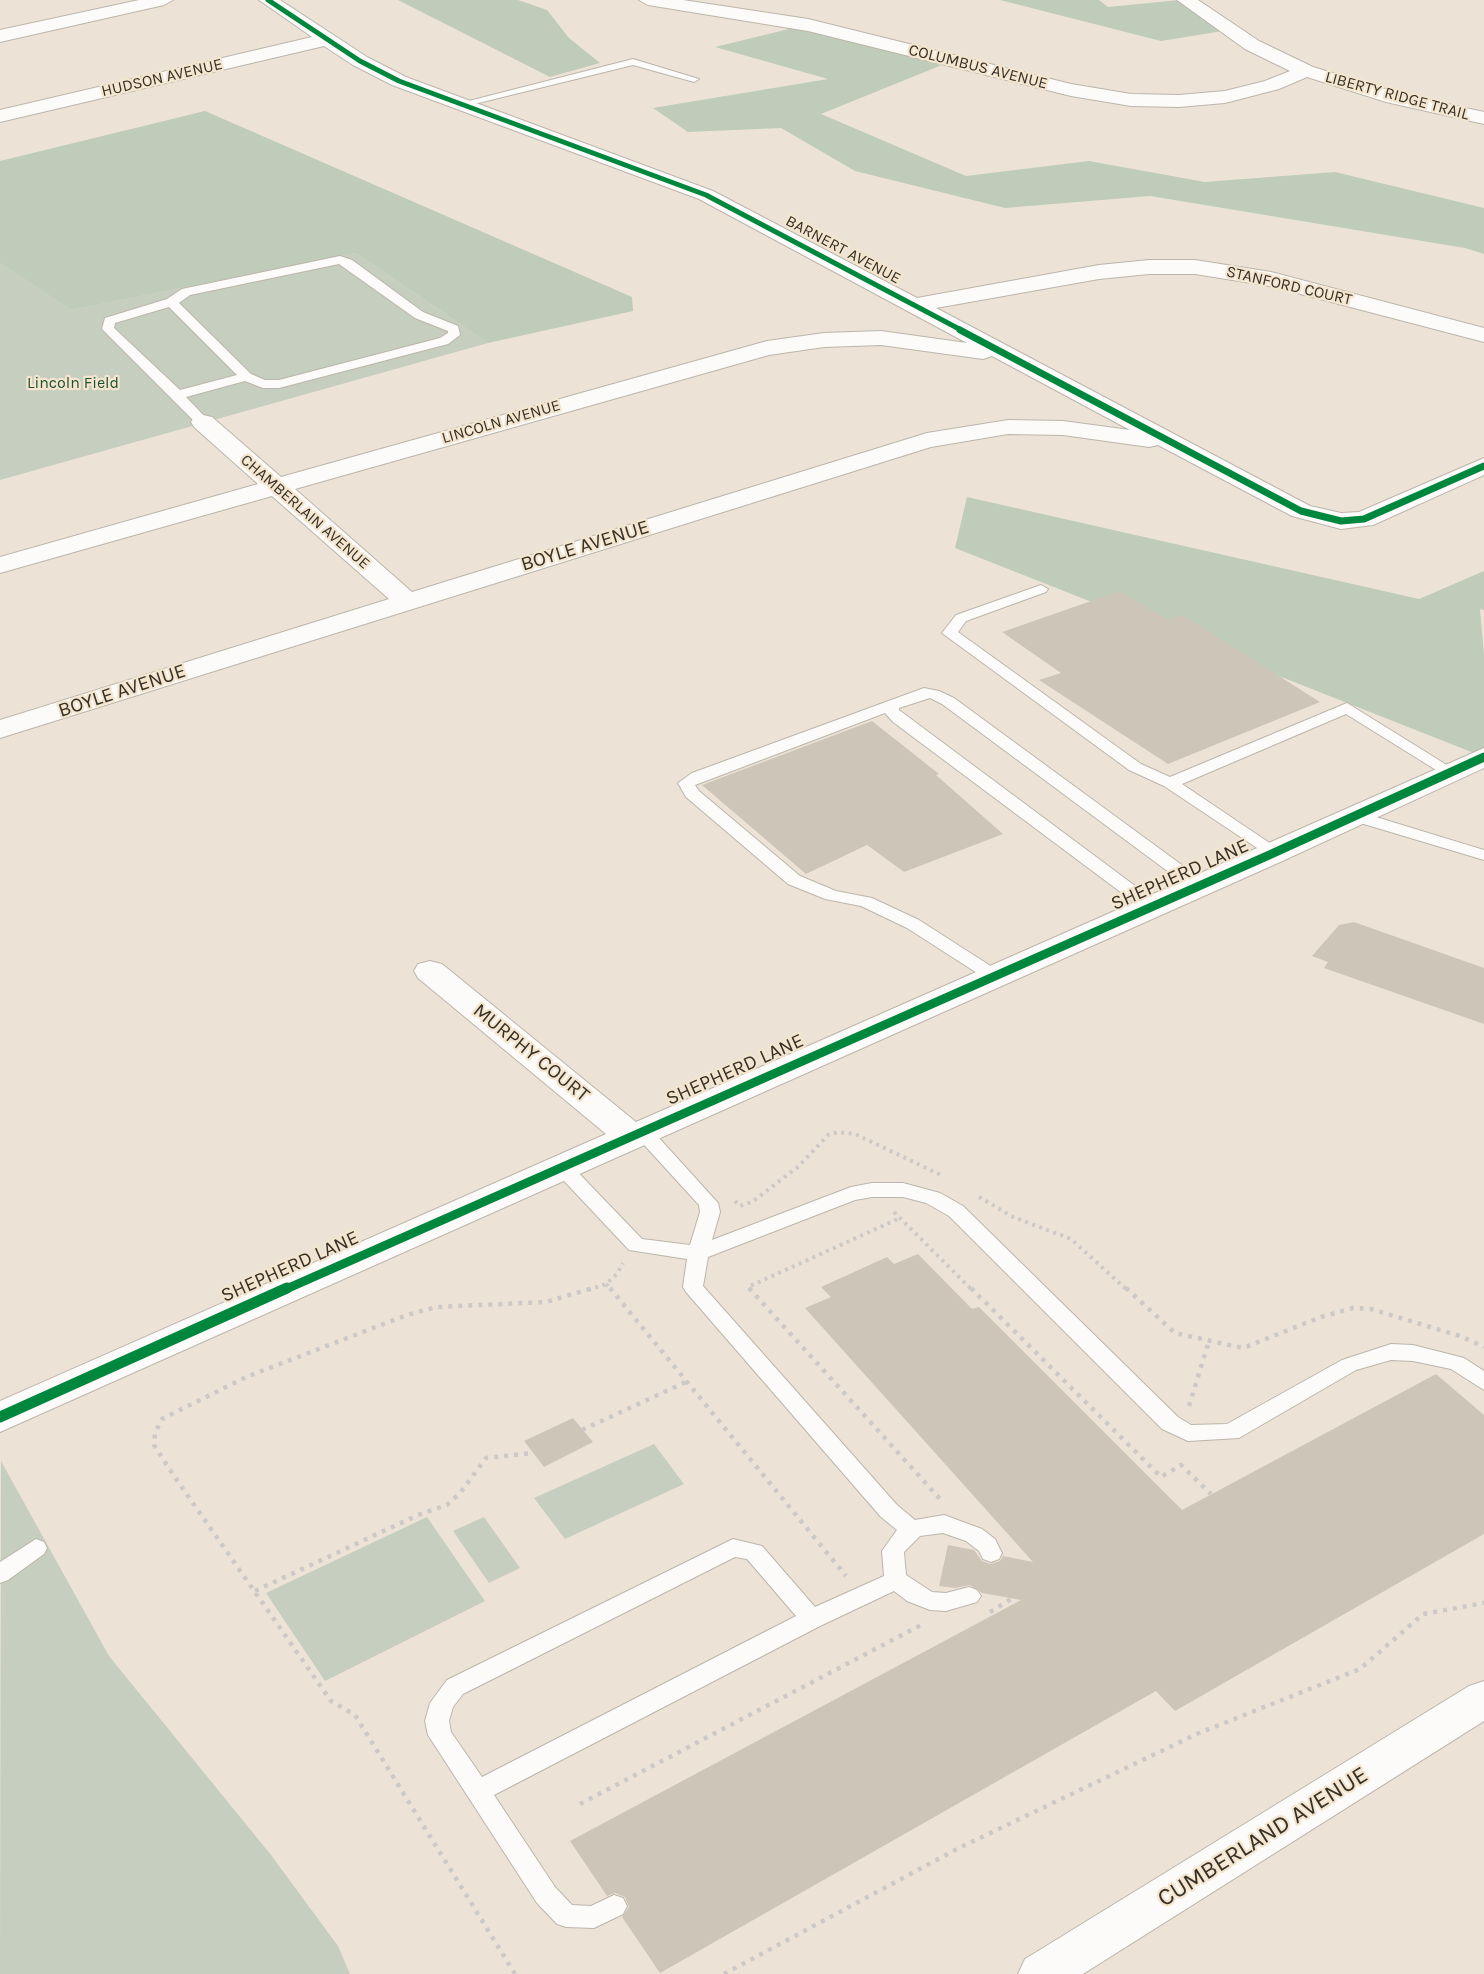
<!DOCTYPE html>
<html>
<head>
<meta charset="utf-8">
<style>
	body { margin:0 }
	canvas { display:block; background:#ece3d6 }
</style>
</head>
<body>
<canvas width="1484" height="1974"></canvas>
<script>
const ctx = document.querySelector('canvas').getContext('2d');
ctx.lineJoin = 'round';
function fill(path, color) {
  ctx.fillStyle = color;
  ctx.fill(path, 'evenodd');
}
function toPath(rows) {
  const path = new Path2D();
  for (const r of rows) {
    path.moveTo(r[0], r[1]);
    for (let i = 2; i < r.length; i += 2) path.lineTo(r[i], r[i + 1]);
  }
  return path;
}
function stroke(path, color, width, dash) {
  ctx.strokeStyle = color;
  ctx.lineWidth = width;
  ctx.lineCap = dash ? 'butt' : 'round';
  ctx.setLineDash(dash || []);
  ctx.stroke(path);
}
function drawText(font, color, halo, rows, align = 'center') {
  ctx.font = font + ' Karla,sans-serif';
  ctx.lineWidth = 4.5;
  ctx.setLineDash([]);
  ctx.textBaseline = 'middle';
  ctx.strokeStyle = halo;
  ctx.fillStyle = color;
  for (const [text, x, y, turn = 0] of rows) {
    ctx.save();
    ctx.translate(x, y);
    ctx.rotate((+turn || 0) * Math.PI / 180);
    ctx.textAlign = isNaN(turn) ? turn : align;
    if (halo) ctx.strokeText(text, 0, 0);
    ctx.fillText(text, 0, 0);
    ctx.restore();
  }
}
fill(toPath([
	[356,253,488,343,0,480,0,263,71,310],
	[654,1444,684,1484,565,1539,534,1498],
	[1,1461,109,1656,271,1855,338,1946,350,1974,0,1974],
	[427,1517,485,1601,325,1681,266,1593],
	[484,1517,520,1568,489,1583,453,1531]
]), '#c6cebf');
fill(toPath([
	[398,0,518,0,547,10,569,38,600,63,550,77],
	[1000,0,1099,0,1108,7,1180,0,1223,31,1161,41],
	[801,26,942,65,821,114,966,176,1089,161,1205,182,1335,172,1484,208,1484,254,1465,248,1150,196,1005,208,855,171,781,128,688,132,653,108,828,79,715,47],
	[205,111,632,297,633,311,488,343,356,253,71,310,0,263,0,161],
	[967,497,1419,599,1484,571,1484,610,1480,609,1484,655,1484,757,955,548]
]), '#beccb9');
fill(toPath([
	[1120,591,1168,620,1183,615,1320,702,1168,764,1039,680,1061,673,1002,632],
	[872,721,939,774,936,775,1003,834,904,872,867,845,806,874,702,785],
	[1354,922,1484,968,1484,1024,1324,968,1328,962,1312,956,1339,925],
	[918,1254,972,1309,979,1307,1182,1510,1436,1374,1484,1415,1484,1534,1175,1711,1156,1691,660,1973,622,1917,629,1907,625,1897,615,1893,607,1896,570,1841,1021,1600,982,1593,970,1585,955,1588,939,1586,948,1545,974,1550,982,1561,990,1564,1000,1561,1003,1556,1033,1562,805,1308,831,1297,821,1287,887,1257,894,1264],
	[573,1418,593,1442,544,1467,524,1441]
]), '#cec5b9');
const lane = toPath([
	[633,59,699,79,694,82,633,65,462,107,457,104,633,59],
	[340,256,352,260,423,312,458,326,460,335,448,344,279,388,263,388,245,381,186,397,210,422,203,426,198,425,102,329,105,318,167,299,182,289,340,256],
	[339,264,415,318,448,331,448,333,440,338,279,380,265,380,251,374,179,303,190,295,339,264],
	[169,307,237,375,180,390,114,328,115,323,169,307],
	[1041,585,1048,589,1046,592,966,621,958,632,1141,764,1170,777,1347,703,1458,772,1456,775,1444,775,1346,714,1182,784,1283,852,1275,857,1269,856,1164,786,1129,770,942,633,956,615,1041,585],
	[924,688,939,691,954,698,1205,882,1208,886,1205,890,1193,890,942,704,930,698,899,708,899,710,1158,903,1161,907,1158,911,1146,911,893,722,885,713,695,785,699,791,800,876,836,891,872,898,919,920,1000,972,1003,976,1000,980,988,980,907,928,861,906,825,899,788,884,686,797,678,783,692,773,924,688],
	[1353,810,1484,850,1484,860,1347,819,1345,815,1347,811,1353,810],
	[643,1126,650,1128,718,1203,720,1212,712,1240,851,1187,872,1183,903,1183,940,1193,963,1206,1178,1417,1191,1425,1227,1424,1342,1360,1391,1344,1413,1345,1464,1358,1484,1371,1484,1390,1451,1369,1413,1361,1391,1360,1356,1370,1239,1438,1188,1441,1162,1429,949,1216,926,1203,903,1197,872,1197,855,1200,708,1257,703,1286,897,1505,915,1520,944,1515,982,1529,995,1539,1002,1553,999,1559,991,1562,983,1559,979,1551,966,1541,943,1533,920,1536,904,1552,906,1575,932,1592,946,1593,969,1587,977,1590,981,1596,977,1602,946,1611,930,1610,907,1601,894,1591,820,1626,494,1795,555,1887,572,1905,591,1906,614,1895,623,1898,627,1906,623,1914,594,1928,566,1927,557,1924,537,1903,428,1735,425,1721,430,1703,447,1680,733,1539,762,1546,815,1607,884,1576,882,1551,897,1530,881,1517,686,1292,683,1287,687,1259,629,1250,550,1166,553,1161,560,1160,567,1161,642,1239,690,1245,700,1212,699,1205,636,1136,633,1132,636,1128,643,1126],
	[735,1557,747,1559,796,1616,482,1777,451,1732,449,1721,453,1707,463,1694,735,1557],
	[36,1539,44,1542,47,1548,44,1554,8,1580,0,1583,0,1562,36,1539]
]);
const street = toPath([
	[139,0,173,0,164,5,0,42,0,30,139,0],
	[259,0,280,0,367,57,406,77,713,191,917,298,1099,265,1149,260,1195,260,1271,272,1484,328,1484,342,1270,286,1195,274,1149,274,1099,279,936,308,1310,506,1341,513,1359,512,1484,458,1484,475,1373,525,1341,529,1292,516,1158,445,1149,447,1063,435,1008,434,931,447,0,738,0,720,389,599,272,496,0,573,0,557,258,484,194,427,191,422,194,417,203,415,212,417,281,477,767,341,824,333,881,331,967,343,699,199,392,85,353,65,324,46,0,122,0,110,312,37,259,0],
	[881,345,983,359,992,356,1130,430,1063,421,1008,420,927,433,412,592,295,489,769,355,824,347,881,345],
	[639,0,683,0,808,19,1071,84,1131,94,1179,95,1225,91,1265,81,1290,71,1245,49,1177,0,1198,0,1259,41,1313,67,1398,93,1484,112,1484,124,1386,102,1307,77,1279,89,1225,103,1179,107,1131,106,1071,96,808,31,648,5,639,0],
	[1484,748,1484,768,1278,863,0,1432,0,1401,606,1134,418,978,414,971,418,964,430,961,442,964,636,1122,1484,748],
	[1484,1681,1484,1721,1083,1974,1018,1974,1025,1959,1469,1686,1484,1681]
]);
stroke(lane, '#bcb5ab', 2);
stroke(street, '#bcb5ab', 2);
stroke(toPath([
	[979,1197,1013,1217,1071,1239,1127,1290],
	[735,1201,740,1206,752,1202,799,1166,828,1135,838,1132,855,1134,941,1175],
	[894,1212,972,1290],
	[606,1284,611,1290],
	[588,1290,606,1284,617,1274,623,1263],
	[751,1290,748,1287,900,1218]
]), '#ccc9c6', 4, [3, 4.5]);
stroke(toPath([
	[610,1288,846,1576],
	[749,1288,940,1499],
	[971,1288,1161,1477,1181,1465,1211,1494],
	[1126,1288,1175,1333,1243,1348,1321,1317,1353,1308,1371,1309,1460,1336,1484,1347],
	[1189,1406,1209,1341],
	[582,1430,686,1382],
	[255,1591,418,1515,447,1505,460,1493,486,1458,533,1453],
	[990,1612,1013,1598],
	[580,1804,923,1624],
	[515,1974,355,1715,331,1701,174,1476,154,1445,155,1433,162,1419,246,1377,407,1315,436,1307,546,1302,593,1288],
	[724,1974,957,1849,1130,1766,1199,1733,1360,1669,1423,1614,1484,1603]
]), '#ccc9c6', 4.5, [4, 6]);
fill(lane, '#fcfbf9');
fill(street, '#fcfbf9');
stroke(toPath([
	[268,0,360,61,399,81,706,195,963,331]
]), '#00873e', 5);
stroke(toPath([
	[960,330,1301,511,1341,521,1364,519,1484,466]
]), '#00873e', 7);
stroke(toPath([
	[284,1290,1267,856,1484,757]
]), '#00873e', 9);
stroke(toPath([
	[0,1417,287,1288]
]), '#00873e', 11);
drawText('16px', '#363027', '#f4e5ce', [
	["COLUMBUS AVENUE",978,67,14],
	["HUDSON AVENUE",162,78,-13],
	["LIBERTY RIDGE TRAIL",1397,96,15],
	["BARNERT AVENUE",843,250,28],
	["STANFORD COURT",1289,286,13],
	["LINCOLN AVENUE",501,422,-16],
	["CHAMBERLAIN AVENUE",305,512,41]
]);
drawText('16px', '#1d5332', '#f4e5ce', [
	["Lincoln Field",73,383]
]);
drawText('20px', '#363027', '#f4e5ce', [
	["BOYLE AVENUE",585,546,-17],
	["BOYLE AVENUE",122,691,-18],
	["SHEPHERD LANE",1180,875,-24],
	["MURPHY COURT",531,1053,39],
	["SHEPHERD LANE",735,1070,-24],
	["SHEPHERD LANE",290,1267,-24]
]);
drawText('24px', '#363027', '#f4e5ce', [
	["CUMBERLAND AVENUE",1263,1837,-32]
]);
</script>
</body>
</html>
